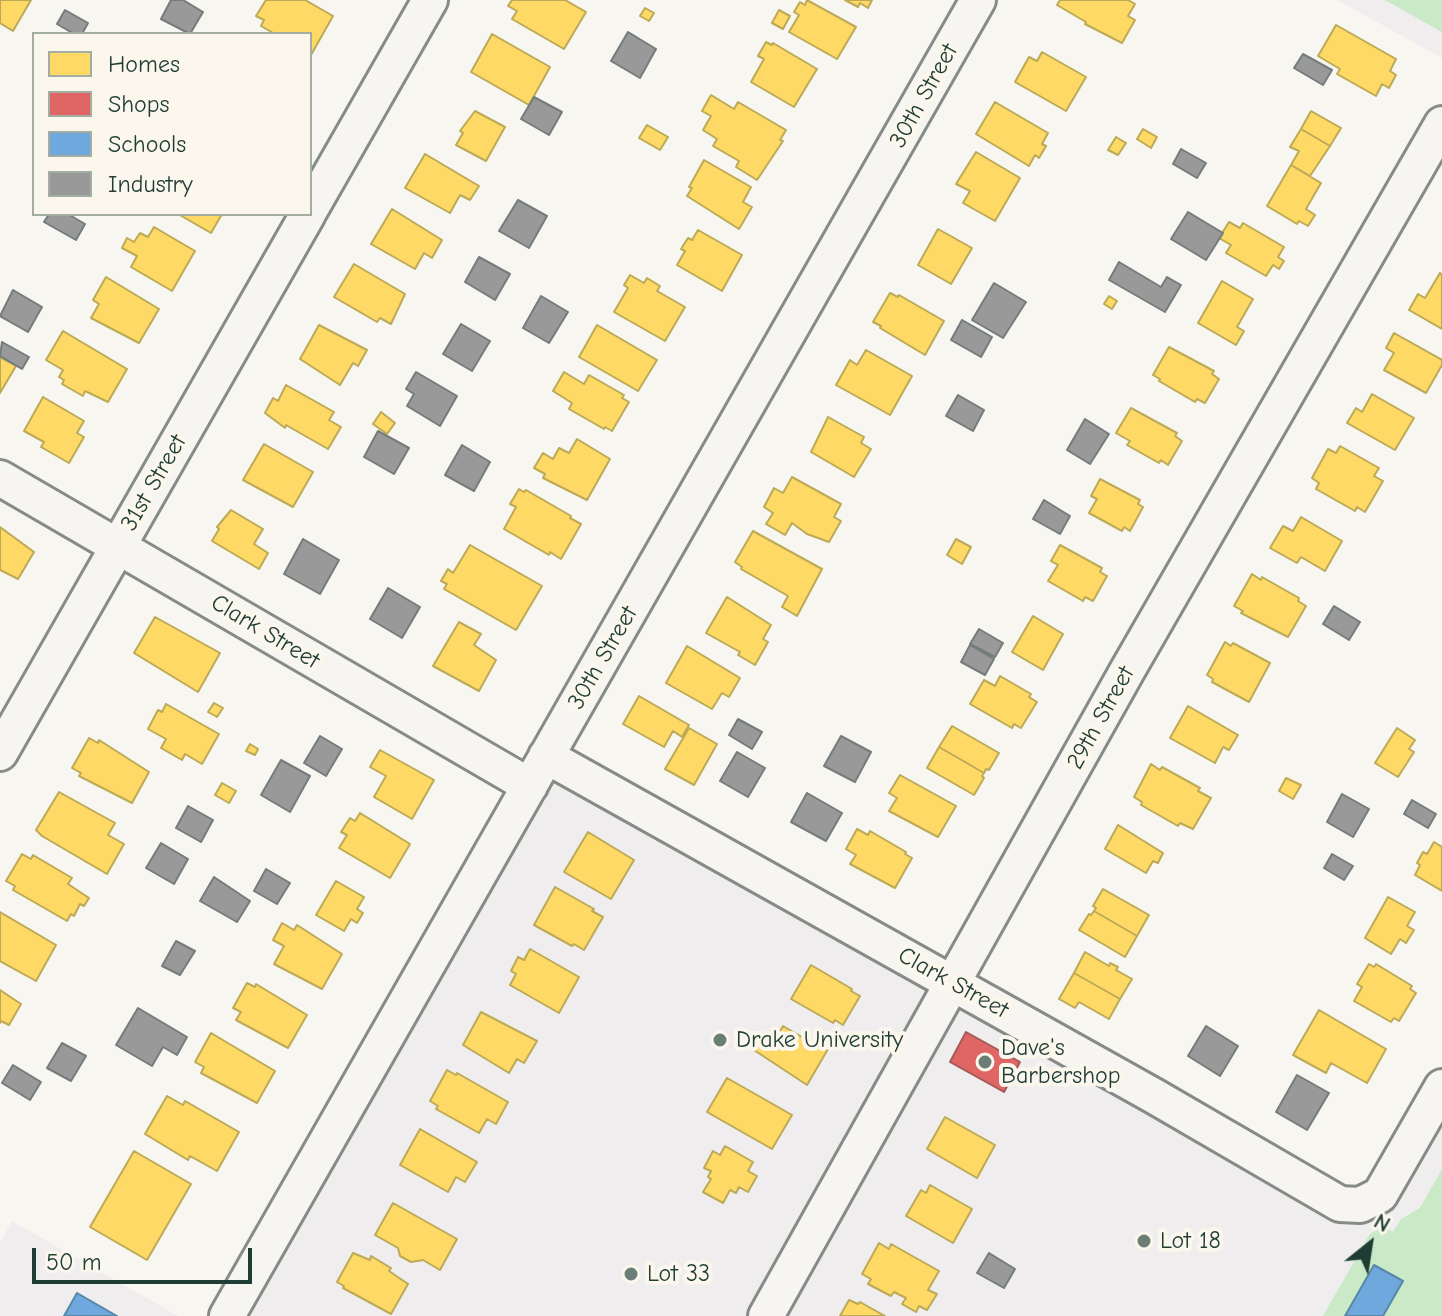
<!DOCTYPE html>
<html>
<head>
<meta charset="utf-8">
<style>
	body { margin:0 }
	#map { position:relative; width:1442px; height:1316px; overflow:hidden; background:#f8f6f0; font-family:"Comic Neue",sans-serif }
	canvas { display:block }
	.legend { position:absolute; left:32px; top:32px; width:280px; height:184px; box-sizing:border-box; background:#fbf7ec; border:2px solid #a3ada2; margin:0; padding:10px 14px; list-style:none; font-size:24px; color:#1f3d34 }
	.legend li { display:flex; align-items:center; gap:16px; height:40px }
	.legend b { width:40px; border:2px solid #a3ada2 }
	.north { position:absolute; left:1330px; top:1204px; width:80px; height:80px; -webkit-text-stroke:6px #fbf7ec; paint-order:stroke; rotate:30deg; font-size:22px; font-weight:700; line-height:32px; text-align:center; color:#1f3d34 }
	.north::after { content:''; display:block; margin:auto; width:28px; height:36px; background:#1f3d34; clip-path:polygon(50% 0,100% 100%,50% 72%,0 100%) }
	.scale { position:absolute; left:32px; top:1248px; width:220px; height:36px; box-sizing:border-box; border:4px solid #1f3d34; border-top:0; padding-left:10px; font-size:24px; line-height:28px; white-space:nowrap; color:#1f3d34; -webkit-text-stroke:6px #fbf7ec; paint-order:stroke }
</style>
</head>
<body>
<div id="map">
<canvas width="1442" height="1316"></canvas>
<ul class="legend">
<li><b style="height:22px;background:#ffd966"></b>Homes</li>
<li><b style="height:22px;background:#e06666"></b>Shops</li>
<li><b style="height:22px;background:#6fa8dc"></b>Schools</li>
<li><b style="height:22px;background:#999"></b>Industry</li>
</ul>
<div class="north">N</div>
<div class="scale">50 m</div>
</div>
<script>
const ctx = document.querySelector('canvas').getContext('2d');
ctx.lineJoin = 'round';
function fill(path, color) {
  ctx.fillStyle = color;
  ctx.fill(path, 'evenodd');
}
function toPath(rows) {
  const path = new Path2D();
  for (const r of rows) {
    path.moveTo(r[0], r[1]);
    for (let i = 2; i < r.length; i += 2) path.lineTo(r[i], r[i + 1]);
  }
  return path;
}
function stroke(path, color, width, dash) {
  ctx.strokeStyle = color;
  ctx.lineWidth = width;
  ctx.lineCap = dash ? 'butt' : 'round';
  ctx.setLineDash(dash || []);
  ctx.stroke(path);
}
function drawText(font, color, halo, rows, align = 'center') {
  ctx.font = font + ' "Comic Neue",sans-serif';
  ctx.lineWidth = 8;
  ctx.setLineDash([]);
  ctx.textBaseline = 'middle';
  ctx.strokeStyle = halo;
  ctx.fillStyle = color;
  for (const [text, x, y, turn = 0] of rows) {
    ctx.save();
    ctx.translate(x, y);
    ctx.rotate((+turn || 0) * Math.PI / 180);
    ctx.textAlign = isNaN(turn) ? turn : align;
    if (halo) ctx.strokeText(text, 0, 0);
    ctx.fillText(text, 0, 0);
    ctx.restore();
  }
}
fill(toPath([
	[1337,0,1442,0,1442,58],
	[546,756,1370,1222,1390,1210,1396,1201,1442,1121,1442,1316,227,1316],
	[12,1221,178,1316,0,1316,0,1243]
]), '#f0edef');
fill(toPath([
	[1385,0,1442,0,1442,32],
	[1442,1169,1442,1316,1323,1316,1370,1234,1383,1226,1393,1232,1401,1219,1420,1208]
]), '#c9e9c7');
const homes = toPath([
	[0,0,31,0,13,31,0,23,0,0],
	[266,0,305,0,333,16,311,55,310,34,275,34,261,26,264,20,256,16,266,0],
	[512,0,565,0,586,12,564,49,512,19,517,11,508,6,512,0],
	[807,0,856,27,837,59,789,32,799,15,794,12,800,2,805,5,807,0],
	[845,0,872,0,868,8,860,3,858,7,845,0],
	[1060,0,1128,0,1135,4,1128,16,1135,20,1122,43,1085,24,1086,22,1057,5,1060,0],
	[645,8,654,13,649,21,640,16,645,8],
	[779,10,790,16,783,29,772,23,779,10],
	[1336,25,1396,59,1390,71,1396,75,1389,88,1382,84,1376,96,1337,74,1340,69,1318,56,1336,25],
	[492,34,550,67,529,105,471,72,492,34],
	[766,42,772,45,773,43,817,69,794,107,751,82,764,59,758,56,766,42],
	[1042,52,1086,77,1066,111,1015,82,1029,57,1037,61,1042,52],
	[711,95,734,109,738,102,786,130,780,140,783,141,757,180,736,167,739,161,713,146,717,139,703,130,711,116,702,111,711,95],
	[995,102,1048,133,1042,144,1046,146,1039,158,1035,155,1029,166,976,134,995,102],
	[475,111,505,127,486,161,456,145,463,133,460,131,475,111],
	[1311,111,1341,128,1330,146,1301,129,1311,111],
	[647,125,668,137,660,150,639,138,647,125],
	[1143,129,1157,137,1151,148,1137,139,1143,129],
	[1301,129,1330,146,1310,176,1291,165,1299,151,1290,147,1301,129],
	[1116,137,1126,143,1118,155,1108,150,1116,137],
	[976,152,1020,178,995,221,963,203,970,191,956,184,976,152],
	[425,154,479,186,470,200,460,195,450,213,405,188,425,154],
	[704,160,751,187,743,202,752,207,739,229,687,196,692,188,689,187,704,160],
	[1291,165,1321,183,1306,209,1315,215,1308,226,1299,221,1297,224,1267,206,1291,165],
	[392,209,442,240,432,258,424,253,415,269,371,244,392,209],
	[178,214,222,214,211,233,178,214],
	[1229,222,1240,228,1243,223,1284,247,1278,257,1284,261,1279,269,1273,265,1266,276,1226,253,1231,245,1219,238,1229,222],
	[154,227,195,251,172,291,131,267,137,256,122,248,127,238,134,242,140,233,148,237,154,227],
	[938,229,972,248,951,284,918,265,938,229],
	[698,230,742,255,722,291,677,265,685,251,681,249,688,238,692,240,698,230],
	[354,264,405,294,391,324,380,318,377,322,334,297,354,264],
	[1440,273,1442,275,1442,329,1409,310,1418,294,1425,298,1440,273],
	[630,275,644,283,647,278,660,286,657,291,685,307,665,341,614,312,628,288,624,285,630,275],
	[106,277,159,309,139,343,91,318,99,304,93,300,106,277],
	[1222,281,1253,299,1237,327,1244,331,1236,345,1198,323,1222,281],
	[890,293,898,297,899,295,944,321,925,355,880,328,881,326,873,322,890,293],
	[1109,296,1117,301,1112,309,1104,304,1109,296],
	[319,325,367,350,358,366,353,363,340,385,300,359,319,325],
	[597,325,657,360,638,391,579,357,597,325],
	[63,331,127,369,108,402,85,391,83,396,62,384,64,380,59,377,63,370,46,360,63,331],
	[1394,333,1442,360,1442,365,1426,393,1384,370,1394,353,1386,348,1394,333],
	[1169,347,1214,371,1212,374,1219,379,1205,403,1197,399,1195,402,1159,381,1160,379,1153,375,1169,347],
	[866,350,912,376,890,415,836,385,850,360,857,365,866,350],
	[0,357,16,366,0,393,0,357],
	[564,372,584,384,589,375,624,395,622,398,629,402,612,431,605,427,604,429,569,409,572,403,553,391,564,372],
	[286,385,334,412,329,420,341,427,328,449,286,425,285,428,265,413,273,398,278,401,286,385],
	[1372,394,1414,418,1395,450,1347,423,1356,408,1362,412,1372,394],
	[43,397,84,421,77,433,84,437,69,463,41,447,44,442,24,431,43,397],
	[1131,408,1177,433,1175,436,1182,441,1168,465,1161,460,1159,463,1127,445,1130,441,1116,433,1131,408],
	[381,412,395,423,387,434,373,424,381,412],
	[828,417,864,437,861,443,871,449,854,477,811,452,828,417],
	[577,439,610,459,587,500,543,478,545,474,534,468,543,453,553,459,559,448,569,453,577,439],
	[264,444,313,472,293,507,243,480,264,444],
	[1340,446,1379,468,1374,476,1383,481,1365,512,1357,507,1355,511,1316,489,1319,483,1312,478,1328,449,1336,453,1340,446],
	[792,477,841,504,834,517,841,521,829,542,807,534,792,523,785,535,766,524,773,513,764,507,774,488,783,493,792,477],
	[1100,479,1140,500,1138,504,1143,507,1130,531,1124,527,1122,531,1089,513,1097,499,1091,496,1100,479],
	[519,489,524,492,526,490,571,516,570,518,581,524,561,559,550,552,549,555,504,529,516,507,510,504,519,489],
	[231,510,263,529,254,544,268,553,259,569,212,541,219,529,217,527,231,510],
	[1301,517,1342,541,1325,571,1301,557,1297,563,1270,548,1283,526,1293,531,1301,517],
	[0,527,34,552,18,579,0,570,0,527],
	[753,531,822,569,797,616,782,607,788,596,741,569,742,567,735,562,753,531],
	[956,539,971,547,962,564,947,555,956,539],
	[470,545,542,586,516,630,444,589,447,584,441,581,448,569,453,573,470,545],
	[1060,545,1102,568,1100,572,1107,576,1093,601,1085,597,1083,601,1048,581,1058,565,1051,561,1060,545],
	[1252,574,1261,580,1262,577,1299,598,1298,601,1306,606,1288,637,1241,613,1243,611,1234,606,1252,574],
	[727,597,771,625,763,639,768,642,755,665,738,655,740,652,706,633,727,597],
	[1033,616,1063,634,1043,670,1012,652,1033,616],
	[155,617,220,653,198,692,134,653,155,617],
	[459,622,481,634,474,645,496,660,479,691,433,666,459,622],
	[1225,642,1231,646,1233,643,1270,663,1249,702,1212,682,1213,679,1207,675,1225,642],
	[687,646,740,678,729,697,722,693,712,709,666,683,687,646],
	[1000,676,1031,694,1029,697,1037,702,1021,728,1014,724,1012,728,970,704,984,680,995,686,1000,676],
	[639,696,689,725,682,737,673,731,664,747,623,724,639,696],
	[214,703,223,708,217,717,208,712,214,703],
	[166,704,219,734,202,764,185,754,182,760,161,748,166,739,148,729,158,710,162,712,166,704],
	[1188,706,1238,735,1229,750,1223,747,1215,763,1170,738,1188,706],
	[952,726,999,753,989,770,986,769,984,773,939,747,952,726],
	[689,728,717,744,694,785,665,769,689,728],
	[1397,728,1415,740,1409,749,1414,752,1398,777,1375,763,1397,728],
	[89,738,98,743,99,740,149,772,132,803,79,776,81,773,72,768,89,738],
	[250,744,258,749,255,755,246,751,250,744],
	[939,747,984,773,982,776,984,778,974,795,927,768,939,747],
	[380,750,434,780,412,819,374,797,386,776,370,767,380,750],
	[1151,764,1160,770,1162,767,1200,788,1198,791,1211,798,1193,829,1180,823,1178,826,1141,805,1142,802,1134,797,1151,764],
	[900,775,956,806,938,837,889,811,897,798,889,793,900,775],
	[1286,778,1301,785,1293,799,1279,791,1286,778],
	[222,783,236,791,229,803,215,795,222,783],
	[59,792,115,823,108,835,124,844,107,874,42,836,36,830,59,792],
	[360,813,410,844,390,878,339,848,347,835,341,832,350,818,355,821,360,813],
	[1118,825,1163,853,1158,863,1153,861,1146,873,1105,849,1118,825],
	[857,829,868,835,870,831,906,852,905,854,912,858,895,888,850,864,856,855,846,849,857,829],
	[588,832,634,860,611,899,564,872,588,832],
	[1434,842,1442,847,1442,891,1415,875,1420,865,1417,863,1423,852,1427,854,1434,842],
	[22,854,31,859,33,855,72,878,68,884,89,898,84,906,80,904,74,916,71,914,67,921,13,890,15,886,6,881,22,854],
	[336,881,364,897,357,909,363,913,357,923,351,919,344,931,316,915,336,881],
	[555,887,594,909,592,911,603,917,584,950,574,944,572,946,534,925,555,887],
	[1103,889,1149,915,1137,936,1094,911,1096,908,1093,906,1103,889],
	[1388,897,1415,912,1407,926,1414,930,1406,943,1400,939,1391,954,1365,938,1388,897],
	[1094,911,1137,936,1125,957,1079,930,1089,914,1091,915,1094,911],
	[0,912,56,945,36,981,0,961,0,912],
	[282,923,294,930,297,925,342,954,322,989,274,964,284,946,273,940,282,923],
	[530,949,579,977,559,1013,510,985,516,974,511,971,518,957,524,960,530,949],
	[1085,952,1109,966,1110,963,1118,967,1116,970,1132,979,1120,999,1074,973,1085,952],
	[1369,964,1374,967,1376,964,1412,986,1410,989,1416,993,1399,1021,1394,1018,1391,1022,1354,1001,1362,987,1357,984,1369,964],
	[811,965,852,989,851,991,860,996,843,1025,835,1020,833,1023,791,999,811,965],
	[1074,973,1120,999,1109,1019,1079,1002,1075,1008,1059,999,1074,973],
	[247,983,255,987,256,984,307,1015,288,1048,236,1020,241,1012,233,1008,247,983],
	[0,990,21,1004,9,1025,1,1021,0,1023,0,990],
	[1319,1010,1386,1049,1367,1083,1331,1063,1326,1073,1293,1055,1319,1010],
	[481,1012,537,1041,524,1063,517,1059,509,1073,463,1045,481,1012],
	[783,1026,817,1046,818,1043,828,1049,807,1085,754,1050,762,1037,773,1043,783,1026],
	[211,1033,275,1071,257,1103,201,1073,204,1067,195,1062,211,1033],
	[447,1070,456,1075,457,1073,508,1102,496,1124,487,1119,479,1133,436,1109,438,1106,430,1101,447,1070],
	[727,1078,792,1115,772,1149,707,1112,727,1078],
	[167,1096,183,1105,185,1101,239,1132,217,1171,190,1156,188,1160,145,1134,167,1096],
	[945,1117,995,1145,977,1178,927,1149,945,1117],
	[420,1129,477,1162,465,1182,456,1177,448,1192,400,1165,420,1129],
	[725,1146,753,1162,748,1171,757,1176,748,1192,739,1187,736,1193,730,1190,723,1203,703,1192,711,1179,708,1177,711,1171,704,1168,713,1151,720,1155,725,1146],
	[134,1151,191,1184,147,1260,90,1227,134,1151],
	[930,1185,972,1209,953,1243,906,1216,921,1190,926,1193,930,1185],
	[393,1203,457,1239,440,1270,423,1260,411,1262,400,1256,398,1248,375,1235,393,1203],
	[879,1243,889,1249,891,1244,939,1271,928,1290,937,1294,927,1310,919,1306,916,1312,902,1304,906,1298,894,1292,891,1296,868,1284,871,1279,862,1274,879,1243],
	[353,1253,370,1260,371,1256,391,1268,389,1271,408,1284,391,1314,343,1288,344,1286,337,1282,353,1253],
	[849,1300,858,1304,860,1302,885,1316,840,1316,849,1300]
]);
fill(homes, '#ffd966');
stroke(homes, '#bcaa57', 2);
const shops = toPath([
	[966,1032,1020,1062,1004,1092,950,1062,966,1032]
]);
fill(shops, '#e06666');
stroke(shops, '#a65a57', 2);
const schools = toPath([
	[1374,1265,1403,1281,1383,1316,1345,1316,1374,1265],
	[77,1293,117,1316,64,1316,77,1293]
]);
fill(schools, '#6fa8dc');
stroke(schools, '#5788aa', 2);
const industry = toPath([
	[171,0,183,0,203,12,190,34,161,19,171,0],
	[65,10,88,23,82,34,74,34,57,24,65,10],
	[628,32,656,49,640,78,611,61,628,32],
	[1303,54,1332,70,1323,85,1294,68,1303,54],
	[534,97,562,112,549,135,521,119,534,97],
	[1181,149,1206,163,1197,178,1173,164,1181,149],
	[518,200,547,216,529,248,499,231,518,200],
	[1188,212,1223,233,1206,260,1171,239,1188,212],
	[49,214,68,214,85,224,76,240,44,222,49,214],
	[479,257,510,274,495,300,465,282,479,257],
	[1119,262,1161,287,1167,277,1181,285,1165,312,1109,280,1119,262],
	[994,283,1026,302,1003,338,972,320,994,283],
	[13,290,42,307,28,332,0,316,13,290],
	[541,296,568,312,549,343,523,328,541,296],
	[962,320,992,337,981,357,951,340,962,320],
	[461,324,490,341,472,371,443,354,461,324],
	[2,342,29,357,22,369,0,356,2,342],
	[416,372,457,396,440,426,407,406,414,394,406,389,416,372],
	[958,395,984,410,973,431,946,416,958,395],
	[1085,419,1109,434,1090,464,1067,450,1085,419],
	[378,431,409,448,394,474,364,457,378,431],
	[462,445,490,462,474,491,445,475,462,445],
	[1044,500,1070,516,1060,534,1033,519,1044,500],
	[303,539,339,560,320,594,284,574,303,539],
	[388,588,420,607,402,638,370,619,388,588],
	[1334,606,1360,622,1349,640,1323,624,1334,606],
	[979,629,1003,643,995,657,970,644,979,629],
	[970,645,994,659,985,675,961,662,970,645],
	[738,719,762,732,752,749,729,735,738,719],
	[320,736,342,749,326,776,304,763,320,736],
	[841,736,871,752,855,782,824,766,841,736],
	[737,752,765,768,748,797,720,781,737,752],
	[281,760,310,776,290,812,261,795,281,760],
	[807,793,842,813,826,841,791,822,807,793],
	[1342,794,1369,809,1353,837,1327,822,1342,794],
	[1412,800,1436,814,1428,828,1404,814,1412,800],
	[188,806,213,820,201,842,176,828,188,806],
	[161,843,188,859,174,884,146,868,161,843],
	[1332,854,1353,866,1344,880,1324,868,1332,854],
	[266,869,290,883,277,904,254,891,266,869],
	[214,877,250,901,237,922,200,901,214,877],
	[176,941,195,951,180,975,162,966,176,941],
	[138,1008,187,1037,177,1055,163,1047,152,1066,116,1045,138,1008],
	[1206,1026,1238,1046,1220,1076,1188,1056,1206,1026],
	[62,1043,86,1056,71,1081,47,1068,62,1043],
	[13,1065,41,1082,30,1100,2,1083,13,1065],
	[1297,1075,1329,1093,1307,1130,1276,1112,1297,1075],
	[989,1253,1015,1269,1004,1288,977,1273,989,1253]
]);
fill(industry, '#999');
stroke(industry, '#747d7b', 2);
const minor = toPath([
	[310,210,430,0],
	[0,478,530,786],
	[0,753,308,214],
	[546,756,1154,1096,1340,1204,1360,1205,1380,1195,1442,1087],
	[227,1316,978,0],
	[766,1316,1127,671,1442,124]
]);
stroke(minor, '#868b86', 40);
stroke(minor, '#f6f5f1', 34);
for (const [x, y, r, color] of [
	[720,1040,8,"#6b7e76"],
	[985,1062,8,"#6b7e76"],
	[1144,1241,8,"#6b7e76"],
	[631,1274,8,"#6b7e76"]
]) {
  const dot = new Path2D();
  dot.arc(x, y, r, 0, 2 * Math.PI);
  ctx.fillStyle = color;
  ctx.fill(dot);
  stroke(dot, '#fbf7ec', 3);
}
drawText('24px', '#1f3d34', '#fbf7ec', [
	["30th Street",924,96,-61],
	["31st Street",154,483,-60],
	["Clark Street",265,632,31],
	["30th Street",603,658,-60],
	["29th Street",1101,718,-61],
	["Clark Street",953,983,29]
]);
drawText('24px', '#1f3d34', '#fbf7ec', [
	["Drake University",736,1040],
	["Dave's",1001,1048],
	["Barbershop",1001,1076],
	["Lot 18",1160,1241],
	["Lot 33",647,1274]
], 'left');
</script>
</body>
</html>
